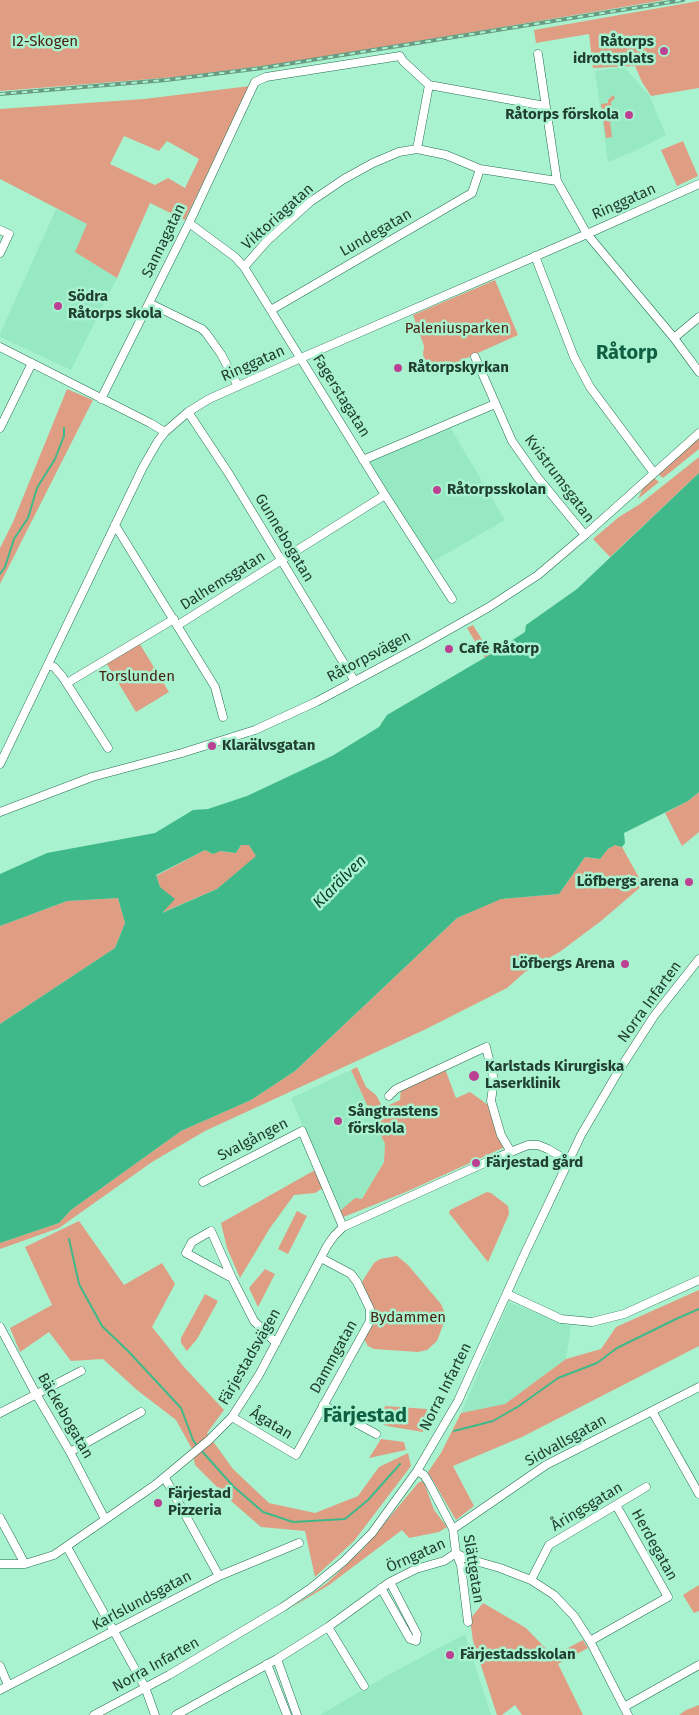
<!DOCTYPE html>
<html>
<head>
<meta charset="utf-8">
<style>
	body { margin:0 }
	canvas { display:block; background:#a9f2cf }
</style>
</head>
<body>
<canvas width="699" height="1715"></canvas>
<script>
const ctx = document.querySelector('canvas').getContext('2d');
ctx.lineJoin = 'round';
function fill(path, color) {
  ctx.fillStyle = color;
  ctx.fill(path, 'evenodd');
}
function toPath(rows) {
  const path = new Path2D();
  for (const r of rows) {
    path.moveTo(r[0], r[1]);
    for (let i = 2; i < r.length; i += 2) path.lineTo(r[i], r[i + 1]);
  }
  return path;
}
function stroke(path, color, width, dash) {
  ctx.strokeStyle = color;
  ctx.lineWidth = width;
  ctx.lineCap = dash ? 'butt' : 'round';
  ctx.setLineDash(dash || []);
  ctx.stroke(path);
}
function drawText(font, color, halo, rows, align = 'center') {
  ctx.font = font + ' "Fira Sans",sans-serif';
  ctx.lineWidth = 5;
  ctx.setLineDash([]);
  ctx.textBaseline = 'middle';
  ctx.strokeStyle = halo;
  ctx.fillStyle = color;
  for (const [text, x, y, turn = 0] of rows) {
    ctx.save();
    ctx.translate(x, y);
    ctx.rotate((+turn || 0) * Math.PI / 180);
    ctx.textAlign = isNaN(turn) ? turn : align;
    if (halo) ctx.strokeText(text, 0, 0);
    ctx.fillText(text, 0, 0);
    ctx.restore();
  }
}
fill(toPath([
	[624,67,649,95,666,135,637,150,608,162,595,71],
	[56,209,88,224,75,252,117,278,71,370,0,337,0,334],
	[450,427,505,520,432,562,368,461],
	[351,1070,385,1144,384,1161,362,1199,339,1212,291,1098],
	[509,1302,571,1326,566,1359,505,1404,461,1413],
	[465,1634,491,1715,320,1715,388,1675]
]), '#97e9c3');
fill(toPath([
	[0,0,665,0,293,62,176,77,0,91],
	[699,1,699,88,651,96,642,82,635,66,593,68,589,34,536,43,534,30],
	[250,86,185,220,150,203,117,278,75,252,87,224,0,179,0,109,144,99],
	[124,136,159,151,167,141,199,159,185,188,168,178,155,185,110,164],
	[613,95,615,98,611,102,613,121,610,122,612,137,606,138,601,104,608,103,608,100],
	[683,141,698,176,677,186,661,150],
	[495,280,518,335,431,374,423,355,424,346,413,315],
	[67,389,93,400,0,584,0,548,13,522],
	[699,437,699,449,663,478,658,474],
	[699,457,699,473,610,557,593,539,619,517,640,504],
	[654,478,659,482,638,499,644,486],
	[473,625,491,654,485,658,467,628],
	[138,641,169,692,136,712,105,661],
	[699,792,699,832,682,846,665,813,688,801],
	[241,845,249,845,257,856,217,889,161,913,160,887,156,876,205,850,213,854,219,851,236,853],
	[615,845,622,847,643,885,601,921,561,951,525,972,507,988,424,1030,205,1131,152,1162,59,1228,0,1249,0,1243,59,1223,71,1210,181,1131,251,1100,295,1071,457,918,500,899,559,894,585,857,599,859,608,849],
	[118,898,125,923,115,948,0,1024,0,926,67,901],
	[357,1067,366,1087,376,1095,383,1108,400,1100,401,1089,445,1069,456,1098,470,1092,488,1105,505,1147,406,1192,341,1218,339,1212,355,1198,362,1199,384,1162,385,1144,351,1070],
	[315,1170,323,1188,315,1193,294,1195,270,1228,240,1278,227,1248,221,1223],
	[487,1192,491,1193,508,1206,509,1214,488,1262,449,1213,450,1210],
	[297,1211,307,1216,288,1254,278,1249],
	[79,1221,124,1285,162,1263,175,1284,152,1327,184,1367,224,1410,207,1433,233,1469,269,1503,315,1513,358,1496,379,1467,408,1453,411,1466,354,1541,315,1577,305,1531,261,1527,231,1501,195,1465,192,1449,176,1420,137,1390,103,1359,71,1361,49,1332,20,1352,10,1328,52,1305,25,1247],
	[397,1256,408,1265,441,1304,444,1311,445,1316,443,1325,437,1341,427,1350,418,1352,374,1349,368,1346,365,1341,365,1338,372,1325,374,1310,362,1284,363,1280,374,1263,380,1259],
	[265,1269,275,1274,258,1307,249,1288],
	[699,1290,699,1346,522,1437,453,1466,474,1506,456,1520,428,1472,441,1453,461,1413,505,1404,566,1359,601,1349,616,1327],
	[205,1294,218,1301,197,1339,187,1351,181,1343,181,1338],
	[385,1406,427,1409,423,1432,387,1426,380,1423],
	[381,1439,404,1442,406,1450,369,1458],
	[422,1481,425,1485,434,1510,447,1527,439,1532,409,1538,402,1530,329,1585,291,1608,327,1583,364,1548,418,1483],
	[699,1585,699,1611,694,1613,683,1595],
	[483,1603,526,1628,553,1656,583,1640,588,1648,558,1664,583,1715,522,1715,515,1705,502,1715,497,1715,473,1641,470,1619],
	[699,1705,699,1715,679,1715,686,1710]
]), '#df9e83');
fill(toPath([
	[699,473,699,792,688,801,624,833,625,843,622,847,615,845,608,849,600,859,585,857,559,894,501,899,457,918,295,1071,251,1100,181,1131,71,1210,59,1223,0,1243,0,1024,115,948,125,923,118,898,67,901,0,926,0,874,47,853,155,833,193,810,208,809,247,796,332,756,379,727,387,715,491,654,525,632,526,625,577,589],
	[241,845,249,845,256,856,217,889,162,913,175,899,160,887,156,875,205,850,213,854,220,851,236,853]
]), '#3fb989');
stroke(toPath([
	[0,574,5,567,14,539,28,518,37,488,55,459,64,436,64,428],
	[69,1239,79,1284,102,1326,129,1352,181,1408,193,1440,197,1446],
	[454,1431,493,1421,519,1406,558,1378,597,1363,617,1348,676,1319,699,1309],
	[200,1449,233,1486,263,1512,293,1522,345,1519,368,1500,400,1464]
]), '#3fb989', 2);
const minor = toPath([
	[538,54,557,181,587,234,674,338,699,372],
	[429,85,545,106],
	[417,149,429,85],
	[189,223,235,257,244,267,385,495,452,599],
	[0,230,9,234,0,253],
	[535,256,574,357,590,387,654,473],
	[244,267,267,241,310,202,344,179,373,163,399,152,417,149,446,155,480,169,557,181],
	[149,303,202,329,206,333,221,354,238,386],
	[271,310,472,193,480,169],
	[674,338,699,317],
	[0,347,150,423,165,432],
	[475,357,512,441,538,478,585,535],
	[101,399,189,223,255,82,266,77,400,56,403,61,429,85],
	[188,412,229,474,354,680],
	[0,428,32,363],
	[363,460,495,404],
	[115,525,215,687,223,717],
	[178,625,385,495],
	[48,665,54,667,62,676,108,748],
	[67,683,174,619],
	[0,764,143,467,158,441,165,432,188,412,209,399,301,358,587,234,699,184],
	[0,812,92,777,182,753,255,730,316,702,422,645,489,607,538,575,585,535,699,433],
	[389,1096,396,1089,486,1047,494,1080,491,1101,501,1135,511,1152],
	[203,1182,302,1131,343,1227],
	[232,1278,186,1253,192,1242,211,1231,232,1278,254,1321,276,1343],
	[507,1294,561,1319,592,1322,624,1314,699,1280],
	[0,1327,36,1394,70,1452,105,1519],
	[323,1405,376,1434],
	[652,1411,699,1494],
	[0,1413,81,1371],
	[232,1417,296,1455,370,1321,370,1309,357,1282,351,1274,321,1258],
	[70,1452,141,1412],
	[417,1471,424,1475,429,1483,453,1529,456,1553,461,1565,468,1622],
	[165,1478,219,1576],
	[0,1518,25,1564],
	[453,1529,546,1465,699,1387],
	[67,1547,145,1687,155,1715],
	[456,1553,465,1558,500,1568,531,1580,554,1595,574,1616,590,1641,628,1715],
	[0,1564,25,1564,54,1555,155,1485,209,1440,232,1417,259,1375,327,1246,334,1236,343,1227,491,1160,528,1145,538,1145,548,1149,568,1161],
	[531,1580,549,1545,646,1487],
	[381,1588,410,1639,416,1641,417,1634,390,1582],
	[328,1627,364,1686],
	[590,1641,668,1597,616,1505],
	[277,1659,297,1715],
	[267,1664,287,1715],
	[0,1666,8,1685],
	[0,1690,219,1576,299,1543],
	[624,1707,699,1665],
	[94,1715,169,1675,283,1607,311,1588,344,1561,372,1533,417,1471,458,1401,525,1253,581,1135,618,1072,654,1016,699,959],
	[176,1715,277,1659,328,1627,390,1582,416,1569,444,1561,456,1553]
]);
stroke(minor, '#246f51', 9);
stroke(minor, '#fff', 8);
const rail = toPath([
	[0,94,166,80,262,68,683,0]
]);
stroke(rail, '#679c83', 4);
stroke(rail, '#a9f2cf', 2, [5.5]);
for (const [x, y, r, color] of [
	[664,51,5,"#bc4193"],
	[629,115,5,"#bc4193"],
	[58,306,5,"#bc4193"],
	[398,368,5,"#bc4193"],
	[437,490,5,"#bc4193"],
	[449,649,5,"#bc4193"],
	[212,746,5,"#bc4193"],
	[689,882,5,"#bc4193"],
	[625,964,5,"#bc4193"],
	[474,1076,6,"#bc4193"],
	[338,1121,5,"#bc4193"],
	[476,1163,5,"#bc4193"],
	[158,1503,5,"#bc4193"],
	[450,1655,5,"#bc4193"]
]) {
  const dot = new Path2D();
  dot.arc(x, y, r, 0, 2 * Math.PI);
  ctx.fillStyle = color;
  ctx.fill(dot);
  stroke(dot, '#a9f2cf', 2);
}
drawText('15px', '#492313', '#a9f2cf', [
	["I2-Skogen",45,42],
	["Paleniusparken",457,329],
	["Torslunden",137,677],
	["Bydammen",408,1318]
]);
drawText('bold 15px', '#213f31', '#a9f2cf', [
	["Råtorps",654,42,"right"],
	["idrottsplats",654,59,"right"],
	["Råtorps förskola",619,115,"right"],
	["Södra",68,297],
	["Råtorps skola",68,314],
	["Råtorpskyrkan",408,368],
	["Råtorpsskolan",447,490],
	["Café Råtorp",459,649],
	["Klarälvsgatan",222,746],
	["Löfbergs arena",679,882,"right"],
	["Löfbergs Arena",615,964,"right"],
	["Karlstads Kirurgiska",485,1067],
	["Laserklinik",485,1084],
	["Sångtrastens",348,1112],
	["förskola",348,1129],
	["Färjestad gård",486,1163],
	["Färjestad",168,1494],
	["Pizzeria",168,1511],
	["Färjestadsskolan",460,1655]
], 'left');
drawText('15px', '#213f31', '#a9f2cf', [
	["Ringgatan",624,202,-24],
	["Viktoriagatan",278,217,-42],
	["Lundegatan",376,233,-30],
	["Sannagatan",164,241,-64],
	["Ringgatan",253,364,-24],
	["Fagerstagatan",341,396,58],
	["Kvistrumsgatan",559,479,53],
	["Gunnebogatan",284,538,59],
	["Dalhemsgatan",223,581,-32],
	["Råtorpsvägen",369,657,-28],
	["Norra Infarten",650,1002,-54],
	["Svalgången",253,1140,-27],
	["Färjestadsvägen",250,1357,-60],
	["Dammgatan",334,1357,-61],
	["Norra Infarten",446,1387,-63],
	["Bäckebogatan",65,1416,60],
	["Ågatan",271,1424,31],
	["Sidvallsgatan",566,1441,-29],
	["Åringsgatan",587,1507,-31],
	["Herdegatan",654,1545,61],
	["Örngatan",416,1556,-24],
	["Slättgatan",473,1569,81],
	["Karlslundsgatan",142,1601,-28],
	["Norra Infarten",156,1665,-29]
]);
drawText('italic 16px', '#093e2a', '#a9f2cf', [
	["Klarälven",340,882,-45]
]);
drawText('bold 20px', '#0f5f43', '#a9f2cf', [
	["Råtorp",627,353],
	["Färjestad",365,1416]
]);
</script>
</body>
</html>
